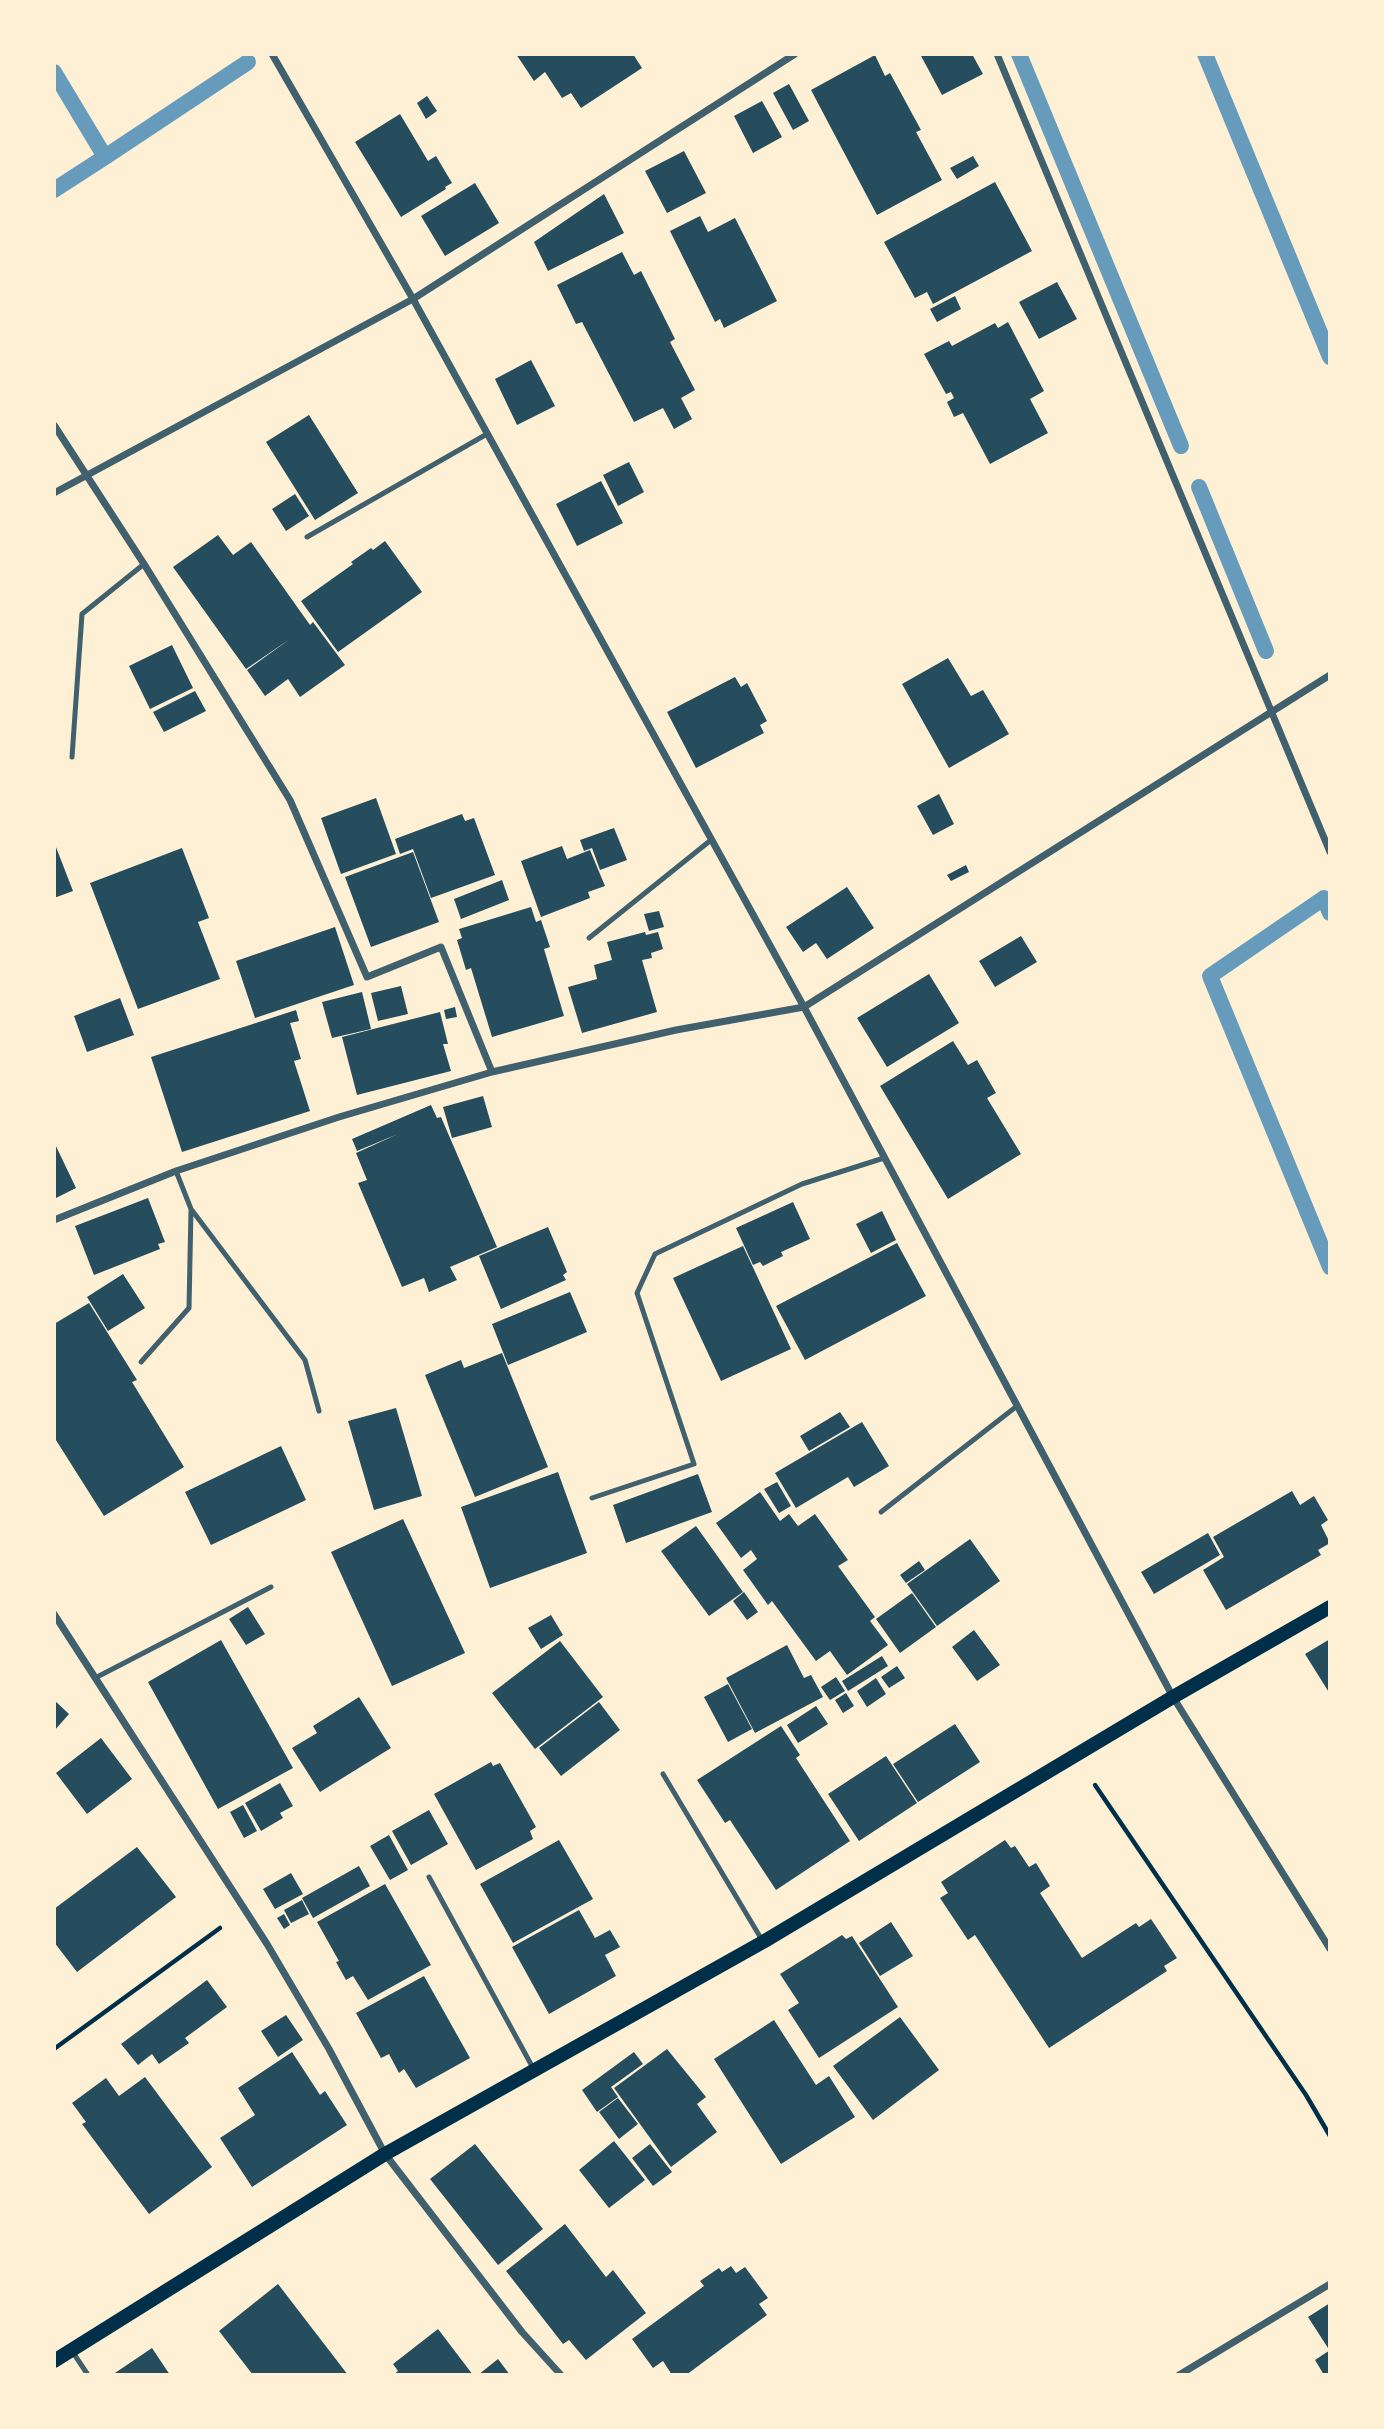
<!DOCTYPE html>
<html>
<head>
<meta charset="utf-8">
<style>
	body { margin:0 }
	#map { position:relative; width:1384px; height:2429px; overflow:hidden; background:#fdf0d5; font-family:"Exo 2",sans-serif }
	canvas { display:block }
	.frame { position:absolute; inset:0; border:56px solid #fdf0d5; pointer-events:none }
</style>
</head>
<body>
<div id="map">
<canvas width="1384" height="2429"></canvas>
<div class="frame"></div>
</div>
<script>
const ctx = document.querySelector('canvas').getContext('2d');
ctx.lineJoin = 'round';
function toPath(rows) {
  const path = new Path2D();
  for (const r of rows) {
    path.moveTo(r[0], r[1]);
    for (let i = 2; i < r.length; i += 2) path.lineTo(r[i], r[i + 1]);
  }
  return path;
}
function stroke(path, color, width, dash) {
  ctx.strokeStyle = color;
  ctx.lineWidth = width;
  ctx.lineCap = dash ? 'butt' : 'round';
  ctx.setLineDash(dash || []);
  ctx.stroke(path);
}
function fill(path, color) {
  ctx.fillStyle = color;
  ctx.fill(path, 'evenodd');
}
stroke(toPath([
	[1019,54,1181,446],
	[1205,54,1330,357],
	[54,72,105,157,54,190],
	[105,157,248,62],
	[1199,487,1266,651],
	[1330,913,1324,898,1210,976,1330,1267]
]), '#669bbc', 16);
fill(toPath([
	[516,54,633,54,642,68,581,108,571,93,562,98,545,72,534,81],
	[920,54,972,54,983,74,942,95],
	[875,55,885,76,890,73,921,130,916,132,942,180,877,215,811,90],
	[789,84,809,121,793,130,773,93],
	[427,96,437,111,426,119,417,103],
	[762,101,782,137,753,153,734,116],
	[400,114,428,161,436,156,452,183,445,187,446,189,401,217,355,142],
	[684,151,706,193,667,213,645,171],
	[973,156,979,166,957,179,950,168],
	[995,182,1032,251,933,304,927,292,915,298,884,242],
	[475,183,499,223,445,256,421,216],
	[604,194,624,233,548,271,534,242],
	[700,216,708,232,735,218,777,301,724,328,720,319,715,322,670,231],
	[622,252,634,275,641,271,675,339,670,342,695,390,681,398,692,419,674,429,663,408,634,422,582,322,576,324,557,285],
	[1057,282,1077,319,1039,339,1019,302],
	[955,296,961,309,937,322,930,309],
	[1008,322,1044,391,1030,399,1048,433,990,464,963,413,954,417,947,402,954,398,951,392,946,394,924,354,949,341,952,346,995,323,998,328],
	[531,360,555,406,517,425,495,379],
	[309,415,358,493,315,520,266,442],
	[629,462,644,492,618,506,603,475],
	[601,481,623,523,577,546,556,504],
	[295,494,309,516,286,531,272,509],
	[218,535,233,555,251,542,310,625,313,622,345,665,300,697,288,679,265,696,247,670,290,639,246,669,173,567],
	[385,541,422,592,338,652,301,601,353,564,351,562,371,548,373,550],
	[172,645,193,688,150,709,129,666],
	[948,658,971,696,983,690,1009,734,949,768,902,684],
	[735,677,741,687,747,683,767,721,760,725,764,733,696,768,667,712],
	[195,691,206,711,164,732,153,712],
	[939,794,954,824,933,835,917,806],
	[376,798,396,854,341,874,321,818],
	[462,814,465,821,474,818,495,875,431,898,413,849,400,854,395,839],
	[614,828,627,860,600,870,592,848,584,851,580,840],
	[54,842,73,891,54,898],
	[562,846,567,859,590,850,605,886,588,892,590,898,541,917,521,861],
	[182,848,209,918,198,922,220,979,138,1009,90,883],
	[413,852,439,922,371,947,345,877],
	[966,865,969,872,951,881,947,875],
	[502,880,509,900,461,919,454,899],
	[847,887,874,928,827,959,816,943,803,952,786,927],
	[531,907,536,922,541,920,550,947,544,949,564,1016,492,1037,471,968,466,970,457,940,462,938,459,929],
	[659,911,664,927,649,931,644,914],
	[335,927,354,985,255,1018,236,961],
	[645,932,646,935,658,932,663,949,651,953,652,958,642,960,657,1012,582,1033,568,987,597,979,594,965,612,960,607,942],
	[1021,936,1037,962,995,987,979,961],
	[929,974,959,1023,887,1067,857,1018],
	[401,986,408,1014,378,1021,371,993],
	[362,992,371,1029,332,1038,322,1002],
	[120,998,134,1035,87,1052,74,1016],
	[455,1007,457,1017,446,1019,444,1010],
	[296,1010,299,1021,290,1023,301,1059,294,1061,310,1111,182,1152,151,1057],
	[440,1012,448,1044,443,1044,451,1071,357,1095,342,1037],
	[953,1041,968,1065,977,1060,996,1093,987,1098,1021,1154,948,1199,880,1086],
	[483,1096,492,1127,452,1138,443,1107],
	[431,1105,437,1118,441,1117,497,1247,450,1267,457,1280,429,1292,424,1278,402,1287,358,1183,367,1180,356,1153,398,1134,357,1151,352,1139],
	[54,1142,76,1188,54,1199],
	[148,1198,165,1242,158,1244,160,1249,94,1275,75,1226],
	[793,1202,810,1239,781,1252,783,1256,763,1266,760,1262,753,1265,736,1228],
	[882,1211,896,1240,871,1253,856,1224],
	[548,1227,567,1272,563,1275,566,1280,501,1309,479,1256],
	[897,1243,926,1296,805,1360,776,1306],
	[743,1246,791,1349,721,1381,673,1278],
	[123,1274,145,1308,108,1331,87,1297],
	[570,1292,587,1332,508,1365,492,1324],
	[89,1303,137,1380,132,1382,184,1467,104,1516,54,1437,54,1324],
	[502,1353,548,1467,475,1497,425,1375,461,1360,464,1368],
	[396,1408,422,1496,374,1510,348,1421],
	[840,1412,850,1427,809,1451,800,1436],
	[862,1422,889,1466,854,1487,848,1477,796,1508,775,1473],
	[281,1446,306,1500,211,1545,185,1492],
	[558,1472,587,1553,490,1588,461,1507],
	[698,1474,712,1512,626,1543,613,1505],
	[777,1482,791,1506,779,1513,764,1489],
	[1292,1491,1300,1505,1314,1496,1328,1520,1321,1525,1330,1543,1318,1550,1321,1555,1226,1610,1203,1570,1224,1557,1213,1537],
	[760,1492,780,1521,789,1514,798,1526,815,1514,848,1560,838,1566,875,1617,870,1621,888,1645,847,1675,830,1651,816,1661,772,1601,768,1605,743,1570,757,1559,751,1550,741,1558,716,1523],
	[403,1519,465,1653,392,1686,331,1552],
	[696,1526,743,1592,709,1616,661,1551],
	[1208,1533,1220,1555,1154,1594,1141,1572],
	[970,1539,1000,1581,937,1626,907,1584],
	[919,1561,925,1570,906,1583,900,1575],
	[744,1592,758,1612,747,1620,733,1601],
	[912,1593,936,1627,900,1653,876,1619],
	[248,1607,265,1634,246,1645,229,1619],
	[551,1615,563,1635,541,1649,528,1628],
	[974,1630,1000,1665,977,1681,952,1647],
	[1330,1639,1330,1694,1305,1654],
	[221,1640,293,1768,218,1809,148,1682],
	[560,1641,603,1697,535,1749,492,1693],
	[787,1645,804,1678,811,1675,823,1697,755,1733,726,1678],
	[882,1656,888,1666,848,1691,842,1681],
	[897,1666,905,1678,889,1688,881,1677],
	[836,1677,845,1691,830,1700,821,1687],
	[876,1678,886,1694,867,1707,857,1691],
	[728,1684,752,1729,728,1742,704,1697],
	[846,1693,854,1706,843,1713,835,1700],
	[359,1697,391,1748,320,1792,292,1748,317,1733,313,1726],
	[54,1700,69,1714,54,1731],
	[599,1702,620,1730,561,1776,539,1748],
	[816,1706,828,1724,798,1743,787,1725],
	[955,1724,980,1762,918,1802,893,1764],
	[781,1726,800,1755,796,1758,850,1841,776,1890,730,1820,725,1823,697,1780],
	[101,1738,132,1779,87,1814,56,1773],
	[886,1756,917,1803,859,1841,828,1794],
	[491,1762,493,1766,500,1763,536,1827,530,1831,533,1839,476,1870,434,1794],
	[280,1783,293,1806,280,1813,283,1818,261,1831,245,1803],
	[243,1805,257,1831,244,1838,230,1812],
	[429,1810,448,1844,411,1865,392,1831],
	[389,1835,408,1870,390,1880,370,1846],
	[559,1840,593,1899,513,1943,480,1884],
	[1005,1840,1011,1848,1015,1846,1029,1867,1036,1863,1050,1886,1040,1893,1082,1958,1136,1923,1139,1927,1151,1919,1177,1958,1164,1966,1167,1971,1049,2048,975,1935,968,1940,940,1898,948,1893,941,1882],
	[137,1847,176,1897,77,1972,54,1942,54,1909],
	[359,1866,370,1886,313,1918,302,1898],
	[291,1873,303,1894,275,1909,263,1889],
	[385,1884,431,1965,368,2000,353,1976,346,1980,336,1962,339,1961,317,1922],
	[302,1900,309,1914,291,1923,284,1910],
	[579,1910,595,1938,610,1930,620,1947,605,1955,616,1976,549,2014,512,1947],
	[284,1914,290,1925,284,1929,277,1918],
	[891,1922,913,1956,880,1976,859,1943],
	[842,1935,846,1939,852,1936,898,2007,819,2058,788,2010,799,2003,780,1974],
	[424,1976,470,2058,416,2088,404,2069,399,2073,389,2054,381,2058,356,2013],
	[207,1980,227,2007,185,2038,189,2043,159,2064,152,2054,138,2065,121,2044],
	[286,2015,303,2040,278,2057,261,2031],
	[900,2017,939,2070,873,2120,833,2066],
	[774,2020,816,2085,829,2076,855,2117,781,2164,714,2059],
	[667,2049,706,2097,697,2104,717,2132,671,2167,614,2088],
	[292,2052,320,2095,325,2091,347,2125,252,2187,220,2138,255,2115,238,2088],
	[634,2052,643,2064,611,2087,618,2097,597,2112,582,2090],
	[145,2077,212,2167,149,2214,82,2124,86,2122,72,2103,106,2078,119,2096],
	[618,2098,638,2124,619,2139,599,2112],
	[614,2141,645,2180,609,2208,579,2170],
	[475,2144,543,2229,498,2265,430,2179],
	[650,2144,672,2172,653,2186,632,2158],
	[565,2224,606,2277,613,2270,646,2313,586,2360,569,2340,563,2344,506,2271],
	[731,2266,736,2273,745,2267,768,2298,759,2304,767,2315,686,2375,672,2375,663,2361,653,2368,632,2339,704,2286,700,2281,719,2268,722,2272],
	[278,2284,348,2375,253,2375,219,2331],
	[1330,2303,1330,2347,1328,2348,1308,2317],
	[438,2329,473,2375,393,2375,398,2371,393,2364],
	[152,2348,170,2375,117,2375,115,2373],
	[1330,2350,1330,2375,1324,2375,1315,2360],
	[498,2359,510,2375,478,2375]
]), '#264d5e');
stroke(toPath([
	[1095,1785,1306,2095,1330,2136],
	[54,2049,220,1928]
]), '#003049', 4.5);
stroke(toPath([
	[307,537,487,434],
	[72,757,82,614,144,564],
	[589,938,711,840],
	[191,1209,305,1360,319,1411],
	[141,1362,189,1308,191,1209,176,1171],
	[592,1498,694,1464,637,1293,655,1254,802,1184,884,1158],
	[881,1512,1017,1406],
	[97,1677,271,1587],
	[663,1774,762,1940],
	[429,1877,533,2068],
	[72,2351,88,2375]
]), '#3f606c', 5);
stroke(toPath([
	[272,54,413,299,804,1007,1173,1697,1330,1949],
	[997,54,1330,852],
	[54,425,144,564,290,800,367,977,441,947,492,1072],
	[54,493,413,299,795,54],
	[54,1220,176,1171,339,1117,492,1072,676,1030,804,1007,1330,675],
	[54,1614,267,1944,329,2049,385,2154,522,2332,561,2375],
	[1179,2375,1330,2284]
]), '#3f606c', 7);
stroke(toPath([
	[54,2361,385,2154,763,1942,1173,1697,1330,1607]
]), '#003049', 14);
</script>
</body>
</html>
